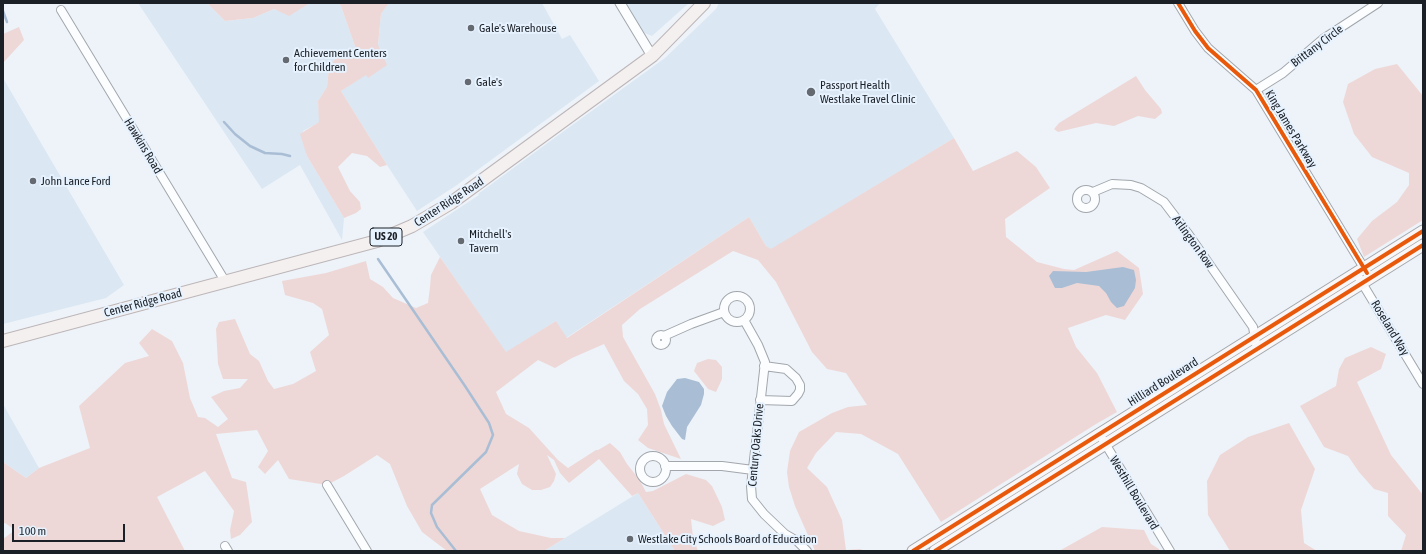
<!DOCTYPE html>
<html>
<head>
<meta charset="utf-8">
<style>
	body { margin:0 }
	#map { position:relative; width:1426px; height:554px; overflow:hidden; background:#edf3f9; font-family:"Asap Condensed",sans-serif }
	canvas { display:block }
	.frame { position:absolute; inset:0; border:4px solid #1b2026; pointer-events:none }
	.scale { position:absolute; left:12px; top:524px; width:113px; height:18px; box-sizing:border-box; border:2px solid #1b2026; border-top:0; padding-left:5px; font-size:12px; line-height:14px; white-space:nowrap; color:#1b2026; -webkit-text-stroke:3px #e7f2ff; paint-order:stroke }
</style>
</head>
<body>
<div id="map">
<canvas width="1426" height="554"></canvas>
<div class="frame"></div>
<div class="scale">100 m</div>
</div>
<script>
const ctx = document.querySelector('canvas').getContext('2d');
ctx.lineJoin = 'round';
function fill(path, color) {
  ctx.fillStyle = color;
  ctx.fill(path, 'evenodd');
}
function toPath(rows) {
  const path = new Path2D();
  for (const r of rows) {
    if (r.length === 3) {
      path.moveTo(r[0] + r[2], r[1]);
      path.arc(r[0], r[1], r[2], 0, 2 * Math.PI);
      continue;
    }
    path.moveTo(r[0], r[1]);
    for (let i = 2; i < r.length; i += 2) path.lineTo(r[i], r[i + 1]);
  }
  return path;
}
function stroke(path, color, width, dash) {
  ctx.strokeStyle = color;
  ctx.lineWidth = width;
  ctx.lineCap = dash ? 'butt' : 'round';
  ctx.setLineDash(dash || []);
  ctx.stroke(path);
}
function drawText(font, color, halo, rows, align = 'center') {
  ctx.font = font + ' "Asap Condensed",sans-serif';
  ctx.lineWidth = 4;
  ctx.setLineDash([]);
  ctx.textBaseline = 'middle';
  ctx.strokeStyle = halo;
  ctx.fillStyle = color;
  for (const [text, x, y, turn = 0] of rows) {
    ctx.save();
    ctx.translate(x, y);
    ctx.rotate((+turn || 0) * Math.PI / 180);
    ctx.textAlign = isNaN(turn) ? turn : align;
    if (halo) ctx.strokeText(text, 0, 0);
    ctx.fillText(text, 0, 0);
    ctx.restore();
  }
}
fill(toPath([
	[138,3,207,3,225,21,253,18,274,9,289,15,310,3,338,3,341,6,357,52,336,58,329,67,327,87,318,101,320,122,303,131,305,146,307,156,344,218,342,240,300,165,262,189],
	[389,3,542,3,562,39,570,35,599,81,457,185,417,211,387,165,341,91,366,74,368,77,378,45,381,14],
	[625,3,689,3,652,36,642,32],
	[719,3,880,3,875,9,954,138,771,250,766,246,749,217,566,338,556,321,506,353,423,232,479,195,478,194,553,139,665,58,716,9],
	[3,78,124,285,106,298,3,324],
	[3,404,39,468,26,478,3,462],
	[638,493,675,551,544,551]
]), '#dbe7f2');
fill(toPath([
	[207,3,310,3,289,16,274,9,253,18,225,21],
	[338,3,389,3,381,14,378,45,387,65,368,78,366,75,341,91,387,165,380,167,367,156,352,153,338,167,350,191,360,202,361,209,356,213,344,218,307,156,300,134,319,122,318,101,327,87,329,67,336,58,357,52,341,6],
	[19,27,24,40,3,63,3,34],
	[1397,64,1423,96,1423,220,1364,257,1357,239,1372,221,1397,202,1409,185,1409,173,1372,157,1354,134,1343,102,1348,84,1375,69],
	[1136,76,1145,90,1161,109,1162,113,1155,119,1138,116,1114,126,1096,123,1058,132,1054,129,1059,123],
	[954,138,973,171,1017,151,1036,167,1050,188,1005,219,1006,237,1037,262,1064,269,1074,270,1117,251,1139,268,1143,294,1125,320,1106,315,1068,328,1076,347,1097,373,1117,412,1096,424,941,522,898,454,861,434,836,432,816,453,807,468,827,487,842,520,846,550,860,549,866,551,815,551,795,506,789,487,787,472,790,451,799,432,832,413,848,407,867,405,846,373,827,369,812,352,776,282,758,260,733,251,640,309,622,325,623,337,655,394,661,410,664,424,681,459,648,448,638,440,648,425,647,409,638,394,624,381,604,344,572,358,555,368,538,360,496,392,506,414,529,428,558,460,568,468,596,450,598,450,610,443,620,452,627,464,639,479,646,492,653,491,686,474,706,480,712,486,722,507,725,520,713,526,691,519,693,537,698,551,675,551,638,493,632,496,599,459,569,483,560,473,554,460,547,455,556,474,554,481,550,487,541,490,532,490,522,484,517,474,519,464,480,489,492,515,519,531,551,538,565,538,544,551,447,551,422,532,407,506,390,464,377,455,344,476,327,485,289,479,278,460,265,474,258,467,268,451,257,430,216,434,232,478,246,482,252,522,240,535,231,539,230,530,234,511,205,471,157,497,185,551,3,551,3,539,15,530,5,523,3,524,3,462,26,478,39,468,90,448,79,406,125,363,149,356,139,343,152,329,172,341,183,363,190,398,198,417,205,418,218,427,228,419,211,397,224,391,240,388,248,379,223,379,218,364,216,329,219,322,235,319,250,354,259,361,268,381,274,389,293,384,316,371,310,352,329,335,322,309,313,303,285,295,282,281,326,273,366,261,370,279,383,287,393,298,416,308,428,303,430,287,431,275,440,257,506,352,556,321,567,338,749,217,766,246,771,249],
	[1371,347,1386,354,1381,369,1357,382,1391,455,1423,495,1423,551,1401,551,1406,535,1388,516,1388,493,1374,489,1359,472,1348,456,1324,447,1300,406,1336,386,1339,369,1345,358],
	[1243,349,1245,351,1111,434,1111,432],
	[708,359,716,360,722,367,722,379,716,392,708,389,694,371,697,363],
	[1289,423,1315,469,1301,510,1304,543,1317,551,1230,551,1208,515,1207,481,1220,455,1248,437],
	[1102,527,1144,530,1151,544,1159,549,1159,551,1059,551]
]), '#eed8d7');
fill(toPath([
	[1123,267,1134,270,1136,280,1135,288,1124,306,1117,308,1111,302,1106,293,1099,286,1077,283,1062,288,1055,288,1049,276,1053,271,1086,272],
	[685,378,699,382,704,389,704,394,701,405,687,427,685,440,682,439,672,426,666,416,662,406,667,392,677,379]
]), '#a9bed5');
stroke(toPath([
	[3,11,7,22],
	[224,122,235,134,250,146,265,153,282,154,290,156],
	[378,259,465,386,489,423,493,435,486,452,432,505,431,513,437,527,456,551]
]), '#a9bed5', 2.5);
const minor = toPath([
	[1178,3,1195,31,1208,48,1256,90,1370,278],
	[61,10,225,281],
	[1256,90,1283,73,1323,39,1378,3],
	[1086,199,9],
	[1093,192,1112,184,1131,185,1141,188,1164,202,1189,235,1253,327,1257,349],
	[1356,273,1423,384],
	[737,309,13],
	[744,320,758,345,765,362,751,486,752,499,764,514,785,534,797,541,807,551],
	[661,340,5],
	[664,336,691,324,724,312],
	[760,400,792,401,798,394,800,390,800,385,796,378,786,369,764,366],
	[1103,440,1170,551],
	[653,469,13],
	[665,466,722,466,753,470],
	[327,485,367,551],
	[225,546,228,551]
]);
const tertiary = toPath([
	[620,3,652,56]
]);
const secondary = toPath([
	[913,551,1423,231],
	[935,551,1423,245]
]);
const primary = toPath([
	[3,341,377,241,412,226,451,203,652,56,704,3]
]);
stroke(minor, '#a2a7ad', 10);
stroke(tertiary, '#a2a7ad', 11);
stroke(secondary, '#a2a7ad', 13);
stroke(primary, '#bdb6b8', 14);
stroke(minor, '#fcfdfe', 8);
stroke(tertiary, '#fcfdfe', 9);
stroke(secondary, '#f8f6f6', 11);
stroke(primary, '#f4f0f0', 12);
stroke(toPath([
	[1178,3,1195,31,1208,48,1256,90,1367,273],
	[913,551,1423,231],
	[935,551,1423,245]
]), '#e8590c', 4);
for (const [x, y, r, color] of [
	[471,28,4,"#646a70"],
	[286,60,4,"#646a70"],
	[468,82,4,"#646a70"],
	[811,92,5,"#646a70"],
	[33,181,4,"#646a70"],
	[461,241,4,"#646a70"],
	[630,539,4,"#646a70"]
]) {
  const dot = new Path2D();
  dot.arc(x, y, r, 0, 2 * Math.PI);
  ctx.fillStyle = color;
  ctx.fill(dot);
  stroke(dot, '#e7f2ff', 1.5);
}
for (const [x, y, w] of [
	[386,237,32]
]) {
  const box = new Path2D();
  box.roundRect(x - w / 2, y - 9, w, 18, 3);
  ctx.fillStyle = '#e7f2ff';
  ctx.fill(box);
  stroke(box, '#1b2026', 1);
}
drawText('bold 11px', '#1b2026', null, [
	["US 20",386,237]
]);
drawText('12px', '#1b2026', '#e7f2ff', [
	["Gale's Warehouse",479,28],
	["Achievement Centers",294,53],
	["for Children",294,67],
	["Gale's",476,82],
	["Passport Health",820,85],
	["Westlake Travel Clinic",820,99],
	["John Lance Ford",41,181],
	["Mitchell's",469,234],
	["Tavern",469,248],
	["Westlake City Schools Board of Education",638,539]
], 'left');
drawText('12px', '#1b2026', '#e7f2ff', [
	["Brittany Circle",1317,46,-37],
	["King James Parkway",1291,129,59],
	["Hawkins Road",143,146,59],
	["Center Ridge Road",449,202,-33],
	["Arlington Row",1193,242,54],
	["Center Ridge Road",143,303,-15],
	["Roseland Way",1390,328,59],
	["Hilliard Boulevard",1163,382,-32],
	["Century Oaks Drive",756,445,-85],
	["Westhill Boulevard",1134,493,59]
]);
</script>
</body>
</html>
